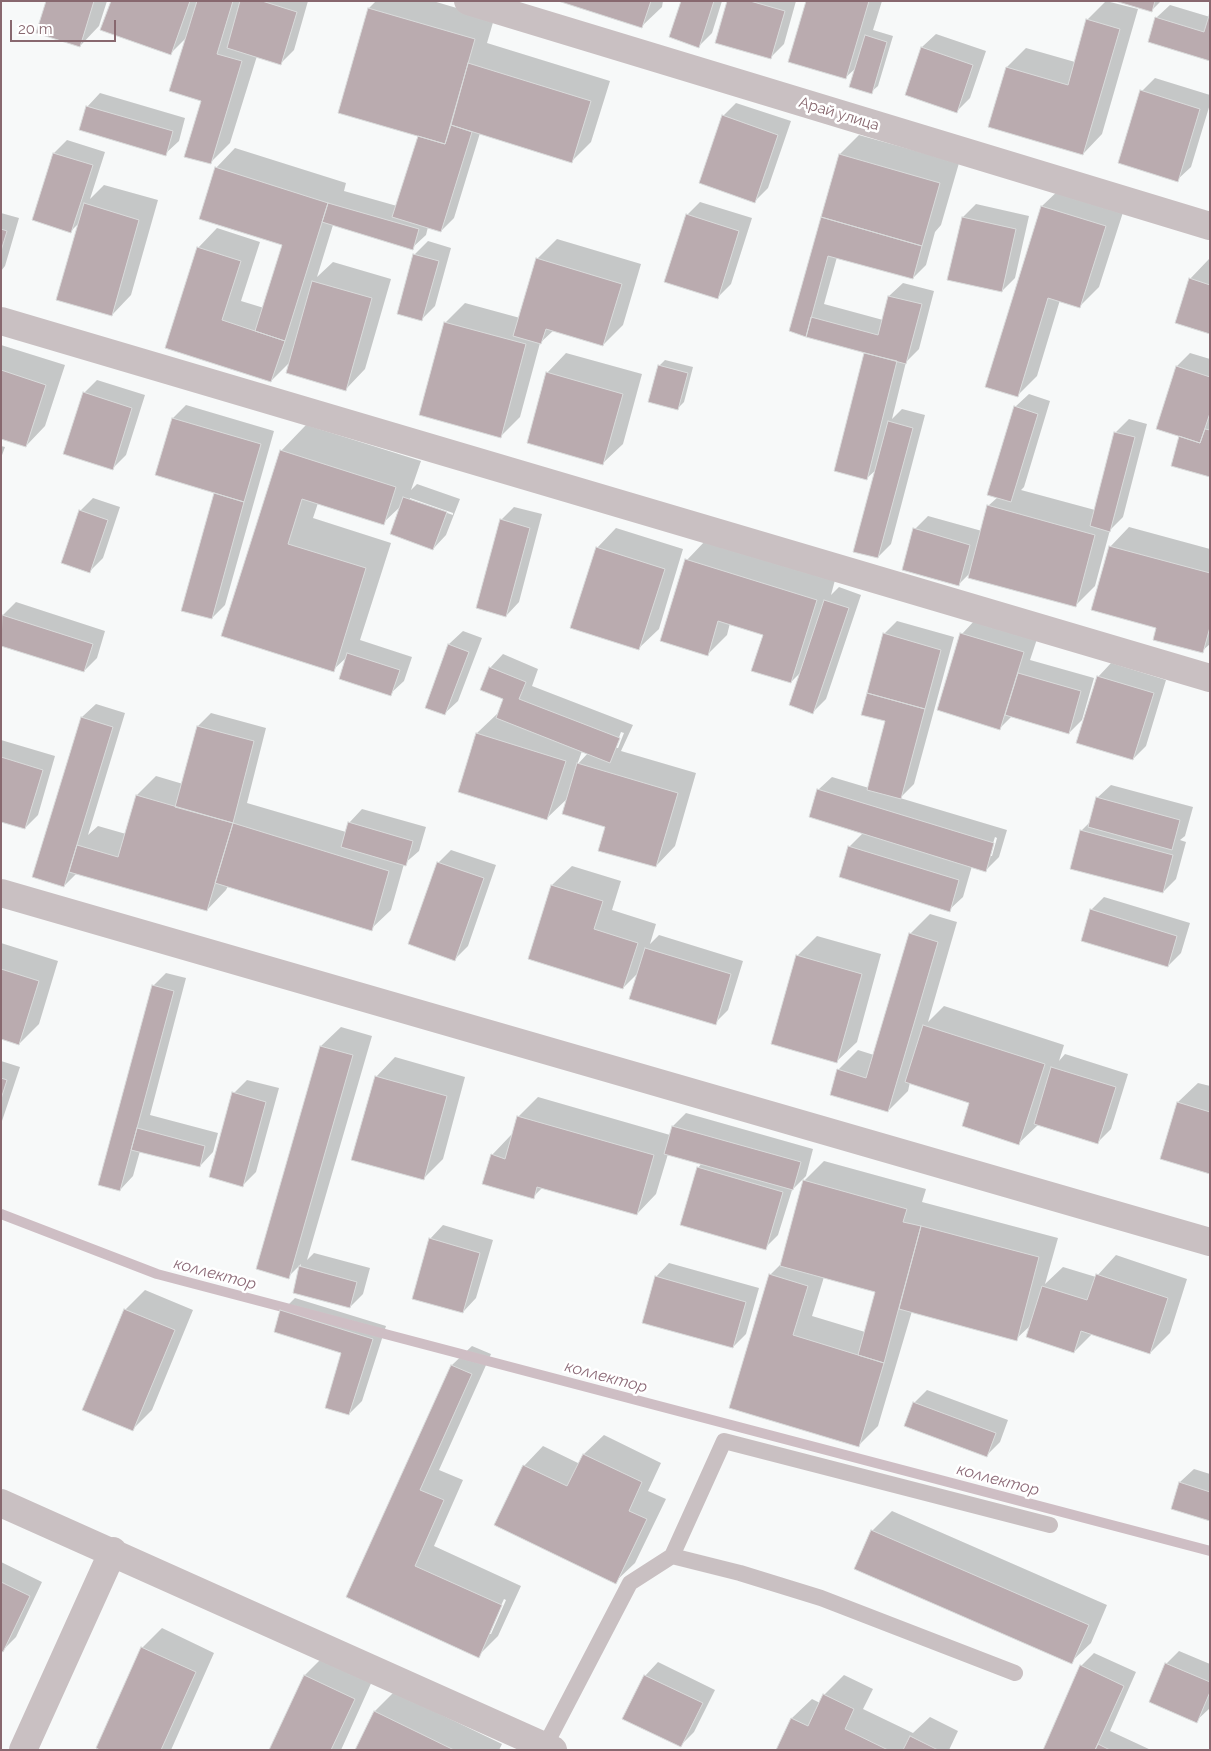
<!DOCTYPE html>
<html>
<head>
<meta charset="utf-8">
<style>
	body { margin:0 }
	#map { position:relative; width:1211px; height:1751px; overflow:hidden; background:#f7f9f9; font-family:Raleway,sans-serif }
	canvas { display:block }
	.frame { position:absolute; inset:0; border:2px solid #88686f; pointer-events:none }
	.scale { position:absolute; left:10px; top:20px; width:106px; height:22px; box-sizing:border-box; border:2px solid #88686f; border-top:0; padding-left:6px; font-size:15px; line-height:18px; white-space:nowrap; color:#88686f; -webkit-text-stroke:4px #fff; paint-order:stroke }
</style>
</head>
<body>
<div id="map">
<canvas width="1211" height="1751"></canvas>
<div class="frame"></div>
<div class="scale">20 m</div>
</div>
<script>
const ctx = document.querySelector('canvas').getContext('2d');
ctx.lineJoin = 'round';
function fill(path, color) {
  ctx.fillStyle = color;
  ctx.fill(path, 'evenodd');
}
function toPath(rows) {
  const path = new Path2D();
  for (const r of rows) {
    path.moveTo(r[0], r[1]);
    for (let i = 2; i < r.length; i += 2) path.lineTo(r[i], r[i + 1]);
  }
  return path;
}
function stroke(path, color, width, dash) {
  ctx.strokeStyle = color;
  ctx.lineWidth = width;
  ctx.lineCap = dash ? 'butt' : 'round';
  ctx.setLineDash(dash || []);
  ctx.stroke(path);
}
function drawText(font, color, halo, rows, align = 'center') {
  ctx.font = font + ' Raleway,sans-serif';
  ctx.lineWidth = 5;
  ctx.setLineDash([]);
  ctx.textBaseline = 'middle';
  ctx.strokeStyle = halo;
  ctx.fillStyle = color;
  for (const [text, x, y, turn = 0] of rows) {
    ctx.save();
    ctx.translate(x, y);
    ctx.rotate((+turn || 0) * Math.PI / 180);
    ctx.textAlign = isNaN(turn) ? turn : align;
    if (halo) ctx.strokeText(text, 0, 0);
    ctx.fillText(text, 0, 0);
    ctx.restore();
  }
}
fill(toPath([
	[47,1,107,1,99,26,80,46],
	[112,1,308,1,294,50,281,63,257,56,230,143,210,163,203,100,187,37,171,53],
	[376,1,433,1,494,19,487,43,610,81,591,142,572,161,480,133,454,218,441,231,428,227,426,235,412,248,333,225,317,277,333,262,391,279,365,369,346,389,290,362,271,381,166,347,198,248,217,228,260,242,241,301,264,308,283,245,216,168,235,148,346,183,344,191,397,206,419,135,339,112,369,8],
	[562,1,663,1,662,7,642,26],
	[682,1,722,1,712,33,699,46],
	[728,1,796,1,784,44,771,57],
	[807,1,882,1,873,30,893,36,878,86,871,92,857,67,845,78],
	[1106,1,1138,9,1102,134,1083,154,1007,67,1026,48,1075,62,1087,20],
	[1120,1,1161,1,1152,10],
	[1170,5,1210,17,1210,60,1156,18],
	[936,34,986,51,970,98,957,111,906,94,922,47],
	[1155,78,1210,95,1210,104,1191,167,1177,180,1142,91],
	[100,93,185,118,179,141,165,154,87,107],
	[736,103,791,121,768,188,755,201,723,116],
	[859,135,959,163,941,225,935,232,926,265,913,278,837,257,824,304,883,320,889,296,903,283,934,291,919,349,906,362,892,419,902,409,925,415,891,544,878,557,877,469,867,478,836,470,866,352,791,330,840,154],
	[67,140,105,152,90,199,104,185,158,200,131,295,112,315,80,222,70,232,33,219,54,153],
	[1062,187,1125,206,1099,287,1080,306,1060,300,1037,376,1017,396,986,386,1042,206],
	[700,202,752,218,731,284,718,297,687,215],
	[976,204,1029,216,1015,278,1002,291,963,217],
	[1,213,19,218,5,266,1,271],
	[557,239,641,264,623,325,603,345,554,330,540,343,520,417,501,436,445,323,465,303,520,318,537,259],
	[428,241,451,248,435,306,422,319,415,254],
	[1209,259,1210,259,1210,333,1190,279],
	[1,345,65,365,45,426,26,446,1,438],
	[566,353,642,374,623,444,603,463,547,373],
	[1190,353,1210,359,1210,475,1181,435,1177,366],
	[665,360,693,367,684,402,678,408,659,366],
	[97,380,145,395,126,455,113,468,84,393],
	[1029,394,1050,401,1024,487,1021,490,1095,510,1116,432,1129,419,1147,424,1123,517,1110,530,1095,586,1075,606,971,572,958,585,915,529,928,516,982,531,988,506,998,497,1015,407],
	[186,405,274,431,225,605,212,618,182,610,215,492,156,474,173,418],
	[306,425,421,461,411,490,417,484,460,499,446,535,433,549,401,506,383,523,318,503,313,518,391,543,360,640,412,657,404,681,390,694,348,656,333,670,223,635,281,451],
	[410,498,453,513,453,515,410,500],
	[1,446,5,447,1,458],
	[93,498,120,507,103,558,90,571,80,511],
	[514,507,542,514,519,602,506,616,501,520],
	[1129,527,1210,549,1210,644,1202,651,1158,627,1110,547],
	[616,528,683,549,659,629,639,648,597,548],
	[706,540,835,580,831,595,839,587,861,595,826,699,813,712,801,672,791,682,764,634,730,623,727,635,707,655,687,560],
	[16,602,105,631,97,658,84,671,1,645,1,621,3,615],
	[975,620,1037,639,1030,660,1094,678,1082,720,1069,733,1012,716,1000,728,962,634],
	[897,621,954,637,914,784,900,798,1007,830,999,857,986,870,972,866,963,897,949,910,849,847,863,833,818,790,832,777,869,788,887,720,884,634],
	[995,837,997,838,992,856,989,856],
	[463,631,482,638,458,701,444,714,426,707,449,644],
	[503,654,538,669,532,686,633,725,621,751,696,773,675,846,656,866,569,797,547,818,477,733,497,714,499,714,505,698,490,668],
	[621,732,624,733,618,748,615,748],
	[582,751,588,753,577,765],
	[1111,663,1166,680,1146,746,1133,759,1098,677],
	[96,704,125,713,88,835,98,826,126,834,137,795,156,776,183,784,198,726,211,713,266,728,247,803,346,832,349,823,362,809,426,827,419,851,404,864,391,910,371,929,228,886,226,890,207,910,77,873,64,886,34,876,82,717],
	[1,740,55,756,38,815,25,828,1,821],
	[1111,785,1193,807,1185,836,1180,840,1186,842,1176,879,1163,892,1081,831,1090,822,1097,798],
	[451,850,496,865,468,946,455,959,438,863],
	[572,866,621,881,612,910,656,924,650,944,659,935,743,961,728,1010,715,1023,639,972,623,988,552,885],
	[1104,897,1190,923,1181,953,1168,966,1091,910],
	[930,914,957,922,928,1022,944,1006,1064,1045,1059,1061,1065,1054,1128,1074,1111,1129,1098,1142,1039,1124,1019,1143,971,1103,910,1082,908,1091,888,1111,838,1070,858,1050,874,1055,910,934],
	[817,936,881,954,857,1042,837,1061,797,956],
	[1,943,58,961,39,1024,19,1044,1,1038],
	[166,973,186,978,150,1115,218,1133,213,1152,200,1166,140,1151,133,1176,120,1190,153,986],
	[341,1027,372,1036,307,1260,314,1253,370,1268,363,1294,350,1307,294,1292,301,1264,288,1277,258,1268,321,1046],
	[395,1057,465,1077,443,1159,423,1179,376,1077],
	[1,1061,20,1067,1,1124],
	[247,1080,279,1088,256,1172,243,1185,234,1093],
	[1198,1083,1210,1086,1210,1173,1161,1158,1178,1102],
	[538,1097,670,1135,673,1126,686,1113,813,1149,806,1176,792,1190,778,1235,765,1248,698,1168,702,1163,668,1154,656,1194,637,1214,543,1187,533,1197,492,1155,511,1135,513,1136,518,1117],
	[824,1161,926,1189,922,1202,1058,1238,1045,1284,1063,1267,1096,1277,1116,1255,1187,1279,1170,1333,1150,1353,1092,1334,1074,1352,1031,1325,1016,1339,912,1311,878,1426,858,1446,730,1407,770,1275,782,1263,804,1181],
	[824,1277,876,1291,865,1332,812,1316],
	[443,1225,493,1240,476,1298,463,1312,430,1239],
	[669,1263,759,1288,746,1334,733,1347,656,1277],
	[145,1290,193,1310,152,1410,132,1430,84,1410,126,1309],
	[295,1298,386,1326,362,1401,349,1414,343,1352,282,1311],
	[472,1346,491,1354,439,1470,463,1480,434,1546,521,1586,498,1636,478,1656,348,1597,452,1365],
	[504,1599,506,1600,491,1634,488,1634],
	[927,1390,1008,1420,1000,1442,987,1455,914,1403],
	[604,1435,661,1463,648,1491,666,1499,635,1563,615,1582,524,1466,543,1446,580,1464,584,1454],
	[1194,1469,1210,1474,1210,1520,1180,1482],
	[892,1511,1107,1605,1091,1643,1071,1662,872,1531],
	[1,1562,42,1582,16,1637,3,1650,1,1649],
	[162,1628,214,1653,171,1750,103,1750,142,1648],
	[1179,1651,1210,1664,1210,1708,1196,1721,1166,1664],
	[1094,1653,1136,1672,1110,1731,1151,1750,1046,1750,1081,1666],
	[324,1656,373,1679,341,1750,270,1750,305,1675],
	[658,1662,715,1690,694,1732,681,1745,645,1676],
	[844,1675,873,1689,863,1709,913,1733,930,1717,958,1731,949,1750,777,1750,792,1718,812,1699,820,1703,824,1695],
	[394,1692,502,1744,499,1750,356,1750,375,1711]
]), '#0003');
stroke(toPath([
	[1,1214,157,1274,1210,1551]
]), '#cebec4', 10);
const building = toPath([
	[46,1,94,1,80,47,36,33,46,1],
	[111,1,190,1,171,55,100,30,111,1],
	[197,1,233,1,217,54,242,61,211,164,184,157,201,101,169,91,197,1],
	[240,1,262,1,297,12,281,65,227,48,240,1],
	[558,1,651,1,642,28,558,1],
	[681,1,714,1,699,48,669,37,681,1],
	[727,1,750,1,785,11,771,59,715,43,727,1],
	[806,1,869,1,846,79,788,62,806,1],
	[1115,1,1155,1,1152,12,1115,1],
	[368,8,475,39,445,144,338,113,368,8],
	[1210,12,1210,61,1148,42,1155,17,1204,32,1210,12],
	[1086,19,1120,29,1083,155,988,127,1006,67,1068,85,1086,19],
	[865,35,887,42,872,94,849,87,865,35],
	[921,47,973,65,957,113,905,95,921,47],
	[468,63,591,101,572,163,451,125,468,63],
	[1140,90,1200,109,1178,182,1118,163,1140,90],
	[86,106,173,131,166,156,79,130,86,106],
	[722,115,778,135,755,203,699,183,722,115],
	[451,125,472,132,441,232,392,217,418,136,445,144,451,125],
	[53,153,93,165,71,233,32,220,53,153],
	[839,154,940,183,922,246,821,217,839,154],
	[215,167,328,203,285,341,255,331,282,245,199,219,215,167],
	[84,203,139,220,112,316,56,300,84,203],
	[328,203,419,229,413,250,322,222,328,203],
	[1041,206,1106,226,1080,308,1048,298,1018,397,985,387,1041,206],
	[686,214,739,231,718,299,664,282,686,214],
	[821,217,922,246,913,279,828,256,806,337,789,331,821,217],
	[962,217,1016,229,1002,292,947,280,962,217],
	[1,229,7,231,1,251,1,229],
	[197,247,241,261,222,320,285,341,271,382,165,348,197,247],
	[413,254,439,261,422,321,397,314,413,254],
	[536,258,622,284,603,346,546,329,541,344,513,336,536,258],
	[1189,278,1210,285,1210,334,1175,323,1189,278],
	[312,281,372,298,346,391,286,373,312,281],
	[888,296,922,304,906,364,806,337,811,317,878,335,888,296],
	[444,322,526,344,501,438,419,415,444,322],
	[864,353,897,361,867,480,834,471,864,353],
	[658,365,688,373,678,410,648,402,658,365],
	[1176,366,1210,377,1210,413,1200,443,1156,429,1176,366],
	[1,370,46,385,26,447,1,439,1,370],
	[546,372,623,394,603,465,527,443,546,372],
	[83,392,132,408,113,470,63,454,83,392],
	[1014,406,1038,414,1011,502,987,495,1014,406],
	[172,418,261,444,244,502,155,475,172,418],
	[888,421,913,428,878,558,853,552,888,421],
	[1205,429,1210,430,1210,477,1171,466,1179,436,1200,443,1205,429],
	[1114,432,1135,437,1110,532,1090,526,1114,432],
	[280,450,396,487,384,525,302,499,288,544,366,568,334,672,221,636,280,450],
	[214,493,244,502,212,619,181,611,214,493],
	[403,497,447,512,433,550,390,534,403,497],
	[987,505,1095,535,1076,607,968,578,987,505],
	[79,510,108,520,90,573,61,563,79,510],
	[500,519,530,528,506,617,476,608,500,519],
	[913,528,970,545,959,586,902,570,913,528],
	[1109,546,1210,573,1210,627,1203,653,1153,640,1156,628,1091,610,1109,546],
	[596,547,665,569,639,650,570,628,596,547],
	[685,559,817,600,791,683,751,671,763,635,718,621,708,656,660,641,685,559],
	[824,600,849,608,813,714,789,705,824,600],
	[2,615,93,644,84,672,1,646,2,615],
	[883,633,941,650,925,709,867,693,883,633],
	[960,633,1024,652,1000,730,937,710,960,633],
	[448,644,469,652,445,715,425,708,448,644],
	[347,653,400,670,391,696,339,679,347,653],
	[489,667,526,682,519,699,620,738,610,763,496,718,503,699,480,690,489,667],
	[1018,673,1081,691,1069,734,1005,715,1018,673],
	[1097,676,1154,693,1133,760,1076,743,1097,676],
	[867,693,925,709,901,799,867,790,885,721,861,715,867,693],
	[81,717,113,727,64,887,32,877,81,717],
	[197,726,254,741,233,823,175,807,197,726],
	[476,733,566,761,547,820,458,792,476,733],
	[1,757,43,770,25,829,1,822,1,757],
	[577,763,678,793,656,867,598,851,605,827,562,814,577,763],
	[817,789,994,843,986,872,809,817,817,789],
	[136,795,233,823,207,911,69,872,77,845,118,857,136,795],
	[1096,797,1180,820,1172,850,1088,827,1096,797],
	[348,822,413,841,406,866,341,847,348,822],
	[233,823,389,871,372,931,215,883,233,823],
	[1080,830,1173,855,1163,893,1070,869,1080,830],
	[848,846,959,880,950,912,839,877,848,846],
	[437,862,484,878,455,961,408,944,437,862],
	[551,885,603,901,594,929,638,943,623,989,528,959,551,885],
	[1090,909,1177,936,1168,967,1081,941,1090,909],
	[909,933,938,942,888,1112,830,1095,837,1069,866,1078,909,933],
	[645,948,731,974,716,1025,629,999,645,948],
	[796,955,862,974,837,1063,771,1044,796,955],
	[1,969,39,981,19,1045,1,1039,1,969],
	[152,985,174,991,120,1191,98,1185,152,985],
	[923,1025,1045,1064,1019,1145,962,1126,969,1103,905,1082,923,1025],
	[320,1046,353,1055,289,1279,256,1269,320,1046],
	[1051,1067,1116,1087,1098,1144,1034,1124,1051,1067],
	[375,1076,447,1096,424,1180,351,1160,375,1076],
	[1,1078,7,1080,1,1099,1,1078],
	[232,1092,266,1102,243,1187,209,1177,232,1092],
	[1177,1102,1210,1112,1210,1174,1160,1159,1177,1102],
	[517,1116,654,1155,637,1215,537,1187,534,1199,482,1184,491,1154,505,1159,517,1116],
	[672,1126,801,1162,793,1190,664,1154,672,1126],
	[137,1128,205,1146,200,1167,131,1150,137,1128],
	[697,1167,783,1192,766,1250,680,1225,697,1167],
	[803,1180,907,1209,903,1222,921,1226,884,1363,858,1355,875,1292,780,1266,803,1180],
	[921,1226,1039,1257,1017,1341,899,1309,921,1226],
	[429,1238,480,1253,463,1313,412,1299,429,1238],
	[299,1266,357,1282,350,1308,293,1293,299,1266],
	[769,1274,808,1286,793,1335,884,1363,859,1447,729,1408,769,1274],
	[1096,1274,1168,1298,1150,1354,1081,1331,1074,1353,1026,1337,1042,1286,1087,1300,1096,1274],
	[655,1276,746,1302,733,1348,642,1323,655,1276],
	[124,1309,175,1330,133,1431,82,1410,124,1309],
	[280,1310,373,1339,349,1415,325,1408,341,1353,274,1332,280,1310],
	[451,1365,472,1374,420,1490,444,1500,415,1566,502,1605,479,1658,346,1597,451,1365],
	[913,1402,996,1433,987,1457,904,1426,913,1402],
	[583,1454,642,1482,629,1511,647,1519,616,1584,494,1525,523,1465,567,1486,583,1454],
	[1179,1482,1210,1492,1210,1521,1171,1509,1179,1482],
	[871,1530,1089,1625,1072,1664,854,1569,871,1530],
	[1,1582,30,1596,3,1652,1,1651,1,1582],
	[141,1647,196,1672,161,1750,100,1750,96,1748,141,1647],
	[1165,1663,1210,1682,1210,1692,1197,1723,1149,1702,1165,1663],
	[1080,1665,1124,1686,1095,1750,1043,1750,1080,1665],
	[304,1675,355,1699,331,1750,269,1750,304,1675],
	[644,1675,703,1703,681,1747,622,1719,644,1675],
	[823,1694,854,1709,845,1729,888,1750,776,1750,791,1718,808,1726,823,1694],
	[374,1711,454,1750,355,1750,374,1711],
	[910,1736,938,1750,903,1750,910,1736],
	[1098,1744,1110,1750,1095,1750,1098,1744]
]);
fill(building, '#baabaf');
stroke(building, '#d9dbdb', 1);
stroke(toPath([
	[672,1556,740,1573,821,1598,1015,1673],
	[545,1746,630,1583,672,1556,724,1441,1050,1525]
]), '#c9c0c2', 16);
stroke(toPath([
	[468,1,1210,226],
	[1,321,1210,678],
	[1,893,1210,1242],
	[1,1503,553,1750],
	[23,1750,113,1551]
]), '#c9c0c2', 28);
drawText('15px', '#88686f', '#fff', [
	["Арай улица",839,114,17]
]);
drawText('italic 16px', '#8b6976', '#fff', [
	["коллектор",215,1274,15],
	["коллектор",606,1377,15],
	["коллектор",998,1480,15]
]);
</script>
</body>
</html>
